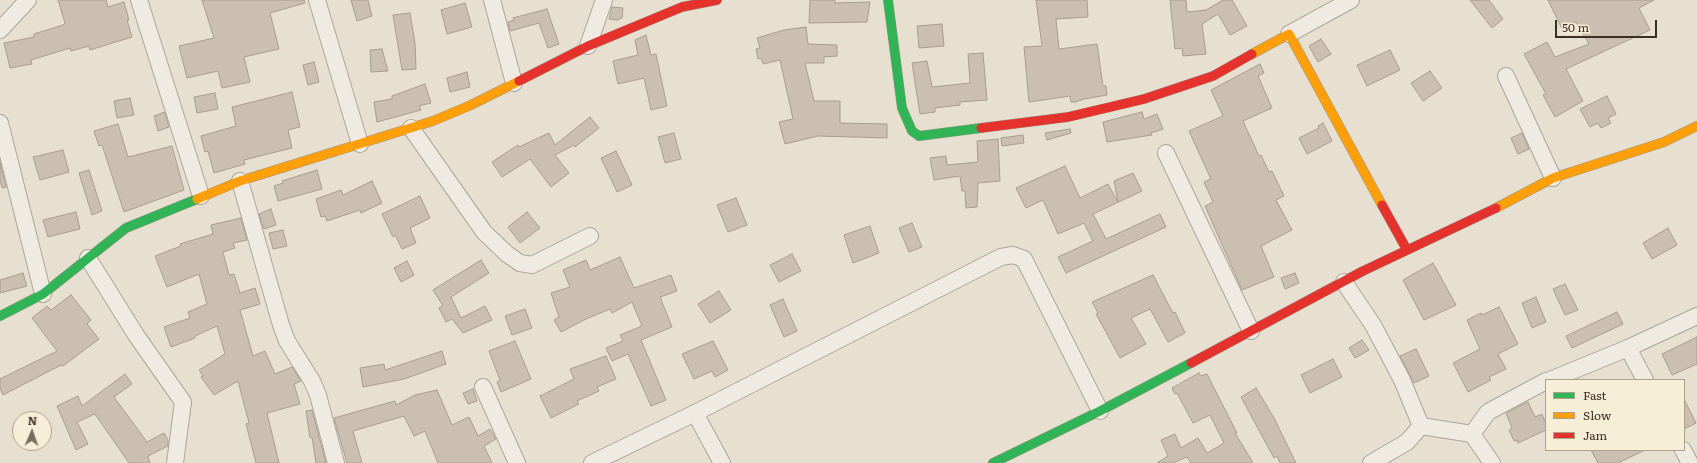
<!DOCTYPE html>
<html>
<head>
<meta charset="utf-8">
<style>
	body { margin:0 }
	#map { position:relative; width:1697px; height:463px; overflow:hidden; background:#e7e0d1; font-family:Literata,serif }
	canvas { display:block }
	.legend { position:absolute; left:1545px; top:379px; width:140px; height:72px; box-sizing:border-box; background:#f7eed8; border:1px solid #ada18e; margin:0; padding:5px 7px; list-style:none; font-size:12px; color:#3d2e20 }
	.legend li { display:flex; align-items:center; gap:8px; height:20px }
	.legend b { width:20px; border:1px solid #ada18e }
	.north { position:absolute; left:12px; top:411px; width:40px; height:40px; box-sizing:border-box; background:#f7eed8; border:1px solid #ada18e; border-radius:50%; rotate:2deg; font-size:11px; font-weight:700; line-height:16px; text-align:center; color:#3d2e20 }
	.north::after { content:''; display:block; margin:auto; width:14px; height:18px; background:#786c5e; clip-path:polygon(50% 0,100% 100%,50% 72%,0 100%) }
	.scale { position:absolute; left:1555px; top:20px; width:102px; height:18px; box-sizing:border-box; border:2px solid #3d2e20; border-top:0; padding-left:5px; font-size:12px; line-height:14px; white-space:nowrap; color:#3d2e20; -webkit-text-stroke:3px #f7eed8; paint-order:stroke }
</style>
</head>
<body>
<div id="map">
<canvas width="1697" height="463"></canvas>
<ul class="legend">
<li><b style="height:5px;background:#30b455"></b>Fast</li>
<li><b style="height:5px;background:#ff9f0a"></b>Slow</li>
<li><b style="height:5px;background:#e5322d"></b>Jam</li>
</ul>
<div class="north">N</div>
<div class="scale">50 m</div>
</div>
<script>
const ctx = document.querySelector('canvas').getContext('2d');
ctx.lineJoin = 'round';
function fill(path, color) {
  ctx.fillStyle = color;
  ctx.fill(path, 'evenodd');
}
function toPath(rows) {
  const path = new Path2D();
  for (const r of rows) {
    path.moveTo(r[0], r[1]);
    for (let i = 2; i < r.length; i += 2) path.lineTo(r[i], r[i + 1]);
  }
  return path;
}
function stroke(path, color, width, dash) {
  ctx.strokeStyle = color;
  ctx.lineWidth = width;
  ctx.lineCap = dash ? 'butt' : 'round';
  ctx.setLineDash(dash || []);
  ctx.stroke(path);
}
const building = toPath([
	[58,0,106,0,108,7,124,2,129,20,127,20,132,37,90,50,89,46,71,51,70,48,31,60,32,64,10,68,4,43,34,37,34,34,63,25,65,23,58,0],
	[202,0,304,0,305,3,270,13,279,49,244,57,250,82,222,88,218,71,187,78,179,46,214,38,202,0],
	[351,0,368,0,372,16,357,21,351,0],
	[810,0,835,0,835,3,870,2,867,22,809,23,810,0],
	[1036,0,1087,0,1088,17,1056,19,1059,49,1097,44,1103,86,1106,86,1107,95,1084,99,1076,102,1071,102,1070,96,1029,102,1024,47,1042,46,1036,0],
	[1170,0,1186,0,1187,12,1206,10,1223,0,1232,0,1247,26,1230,35,1218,14,1202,24,1206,54,1183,56,1182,48,1175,49,1170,0],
	[1470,0,1489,0,1503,19,1492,28,1470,0],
	[1548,0,1654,0,1639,8,1650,30,1566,69,1583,101,1555,117,1543,95,1546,94,1524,54,1547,42,1555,57,1589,44,1576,22,1562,29,1548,0],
	[465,3,472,27,447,34,441,10,465,3],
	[612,7,623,8,622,18,617,20,609,19,612,7],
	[547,9,559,44,548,48,539,23,510,31,508,22,514,20,513,18,547,9],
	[410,13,415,43,416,69,402,70,393,15,410,13],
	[942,24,944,46,919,48,917,26,942,24],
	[806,27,808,44,837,45,837,56,824,57,824,63,805,63,814,101,840,101,840,123,887,124,887,138,818,136,785,144,779,122,793,119,780,60,763,64,761,58,758,59,756,49,760,48,757,38,784,30,806,27],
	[646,35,651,55,656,54,667,106,651,110,644,78,618,84,613,61,638,55,635,40,646,35],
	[1321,39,1331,54,1318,62,1309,46,1321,39],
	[382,49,388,71,371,72,370,50,382,49],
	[1390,50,1400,70,1367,86,1357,65,1390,50],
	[983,53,987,100,960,102,960,105,935,108,935,112,920,114,912,63,927,61,932,87,970,83,968,54,983,53],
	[314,62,319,82,308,85,303,65,314,62],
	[1260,64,1264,73,1258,76,1272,108,1243,121,1259,156,1261,155,1269,172,1272,171,1284,196,1276,200,1292,230,1261,246,1274,277,1242,290,1205,206,1213,202,1204,182,1211,179,1189,131,1223,116,1211,90,1260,64],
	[1430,71,1442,88,1423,101,1411,83,1430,71],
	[467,72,470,87,450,92,447,78,467,72],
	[425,84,431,103,419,106,421,110,377,122,374,102,392,99,392,96,425,84],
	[292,92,300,127,288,130,292,148,244,160,245,164,214,173,208,151,205,152,201,136,236,126,232,107,292,92],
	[215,93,218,109,197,113,194,97,215,93],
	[1607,96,1616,114,1608,118,1611,123,1601,128,1598,123,1590,127,1580,109,1607,96],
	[130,98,134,115,117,118,114,101,130,98],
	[165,112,169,127,158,131,154,116,165,112],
	[1142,112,1144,119,1157,114,1163,129,1151,133,1152,135,1107,142,1103,122,1142,112],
	[590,117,599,128,575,147,574,145,555,155,569,173,551,187,530,159,502,177,492,162,518,145,519,147,549,133,555,145,590,117],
	[1323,123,1332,141,1307,154,1299,138,1319,128,1318,126,1323,123],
	[118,124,128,157,172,146,184,190,124,212,102,145,99,146,94,131,118,124],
	[1070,129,1071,133,1047,140,1045,133,1070,129],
	[674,133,681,159,665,163,658,137,674,133],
	[1522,133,1529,149,1518,154,1511,138,1522,133],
	[1023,135,1024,143,1002,146,1001,138,1023,135],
	[998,139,1000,181,978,183,977,207,966,208,965,191,962,191,960,176,934,180,930,158,946,156,947,165,978,162,977,141,998,139],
	[63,150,69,172,40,180,33,157,63,150],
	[616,151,632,185,617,192,601,158,616,151],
	[0,162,6,187,2,188,0,180,0,162],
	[1065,166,1080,198,1108,184,1118,202,1114,181,1133,173,1142,191,1093,214,1106,239,1160,214,1166,227,1066,273,1058,257,1093,241,1084,223,1058,234,1043,200,1026,208,1016,188,1065,166],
	[89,170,102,211,92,215,79,173,89,170],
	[317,170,322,189,278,201,274,186,283,183,282,181,317,170],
	[372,181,382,203,361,213,360,210,327,221,325,216,321,217,316,199,341,190,343,195,372,181],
	[420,196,430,218,410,228,416,243,402,249,395,235,393,237,382,214,420,196],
	[736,198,747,225,728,232,717,205,736,198],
	[271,209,276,225,264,229,259,214,271,209],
	[76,212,80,229,48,237,43,220,76,212],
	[527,212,540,228,520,243,508,227,527,212],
	[241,218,247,240,233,243,235,248,223,252,229,275,234,274,240,293,255,288,260,304,240,310,253,356,265,351,275,374,292,367,301,381,294,384,300,404,267,413,279,463,256,463,246,424,249,423,238,381,214,395,201,377,203,376,199,370,225,354,217,326,195,336,195,338,171,347,164,327,190,318,188,312,207,304,199,274,167,287,155,256,181,246,180,244,213,234,211,225,241,218],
	[912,223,922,247,909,252,899,228,912,223],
	[870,226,879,253,853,263,844,235,870,226],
	[1668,228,1677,245,1652,259,1643,243,1668,228],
	[283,230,287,246,273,249,269,233,283,230],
	[792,254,801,271,779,282,770,265,792,254],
	[620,257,634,288,671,275,677,291,660,297,672,327,641,340,666,400,651,406,628,354,612,361,606,348,623,341,620,335,642,326,632,302,612,313,610,309,586,319,561,332,554,320,559,317,551,293,570,287,563,270,586,260,590,270,620,257],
	[481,260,489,273,451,297,461,318,485,306,492,320,463,333,452,319,446,322,439,308,443,306,433,290,481,260],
	[407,261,414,275,401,282,394,268,407,261],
	[1433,263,1456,305,1424,320,1403,280,1433,263],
	[23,273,27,286,0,293,0,280,23,273],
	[1295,273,1299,283,1285,289,1281,278,1295,273],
	[1153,275,1173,313,1175,312,1185,333,1168,342,1150,309,1131,318,1146,344,1120,358,1096,314,1098,313,1092,302,1153,275],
	[1565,284,1578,310,1565,315,1553,289,1565,284],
	[719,291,731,310,710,323,698,304,719,291],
	[71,295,91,320,87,324,99,339,63,366,61,365,3,395,0,388,0,379,57,351,32,318,47,306,51,310,71,295],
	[1536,297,1546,322,1532,328,1522,303,1536,297],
	[783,299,797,331,784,337,770,305,783,299],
	[1499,307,1518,344,1498,354,1506,369,1489,377,1491,380,1468,392,1453,363,1480,349,1467,320,1481,313,1482,315,1499,307],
	[525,309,532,328,512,335,505,316,525,309],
	[1617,312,1623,324,1572,348,1566,336,1617,312],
	[1697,337,1697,364,1672,375,1662,354,1697,337],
	[1362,340,1369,350,1355,358,1349,348,1362,340],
	[515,341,531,379,501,392,497,382,500,380,489,351,515,341],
	[713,341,728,370,715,377,712,371,694,379,682,354,713,341],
	[1416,349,1429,376,1414,383,1400,356,1416,349],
	[442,351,446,364,404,379,363,387,360,368,384,364,385,370,442,351],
	[606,356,616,379,597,387,599,391,577,401,579,404,551,418,540,396,574,379,570,369,606,356],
	[1333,359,1342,377,1310,393,1301,375,1333,359],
	[1199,373,1201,376,1207,374,1237,433,1235,433,1253,463,1191,463,1187,457,1173,463,1157,463,1168,456,1161,440,1175,434,1181,448,1198,438,1207,453,1224,443,1210,415,1193,423,1177,393,1175,394,1172,388,1199,373],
	[125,374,132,384,114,397,147,442,164,433,168,440,168,446,148,456,150,463,129,463,95,414,77,422,88,444,76,450,57,406,78,396,82,406,125,374],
	[1256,388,1274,418,1296,463,1280,463,1277,456,1274,458,1241,397,1256,388],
	[473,389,477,401,468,404,463,393,473,389],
	[437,390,452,425,469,417,478,436,490,429,496,439,484,446,492,463,438,463,425,431,414,436,404,416,353,431,362,463,347,463,334,418,395,401,396,405,415,395,437,390],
	[1684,399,1696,423,1684,429,1684,399],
	[1528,402,1535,417,1542,414,1546,424,1546,430,1518,443,1517,440,1514,441,1509,430,1512,428,1506,413,1528,402],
	[312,410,326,463,316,463,312,437,310,438,306,411,312,410],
	[1591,450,1645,450,1618,463,1598,463,1591,450]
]);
fill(building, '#cbbfb2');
stroke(building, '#a89c90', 1);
const street = toPath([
	[139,0,201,196],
	[317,0,360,144],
	[492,0,514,83],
	[0,30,28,0],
	[1289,34,1351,0],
	[588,46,604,0],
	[1506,76,1553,178],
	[0,123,43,294],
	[411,128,484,232,507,254,520,263,532,265,590,236],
	[1166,153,1251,331],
	[240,181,281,325,287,341,312,381,318,395,336,463],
	[88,258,136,335,183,402,175,463],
	[1344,282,1373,325,1402,380,1421,426,1407,442,1371,463],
	[1628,348,1645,380],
	[1550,380,1628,348,1697,316],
	[483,387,517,463],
	[695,413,722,463],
	[1421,426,1472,434,1488,412,1546,381],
	[1472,434,1492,463],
	[1683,450,1690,463],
	[592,463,695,413,1001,257,1013,255,1024,259,1100,411]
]);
const fast = toPath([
	[888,0,902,108,912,131,919,136,981,128],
	[0,316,43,294,126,228,197,199],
	[993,463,1100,411,1191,363]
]);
const slow = toPath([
	[1252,54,1289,34,1382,205],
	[197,199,240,181,433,121,471,105,519,81],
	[1496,208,1553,178,1664,142,1697,126]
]);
const jam = toPath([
	[519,81,588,46,682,7,717,0],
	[981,128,1068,117,1144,99,1213,76,1252,54],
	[1382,205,1407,250],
	[1191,363,1363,271,1496,208]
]);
stroke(street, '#ada599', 18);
stroke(fast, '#9c958a', 10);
stroke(slow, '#9c958a', 10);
stroke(jam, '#9c958a', 10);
stroke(street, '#efebe3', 16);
stroke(fast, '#30b455', 9);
stroke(slow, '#ff9f0a', 9);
stroke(jam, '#e5322d', 9);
</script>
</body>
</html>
